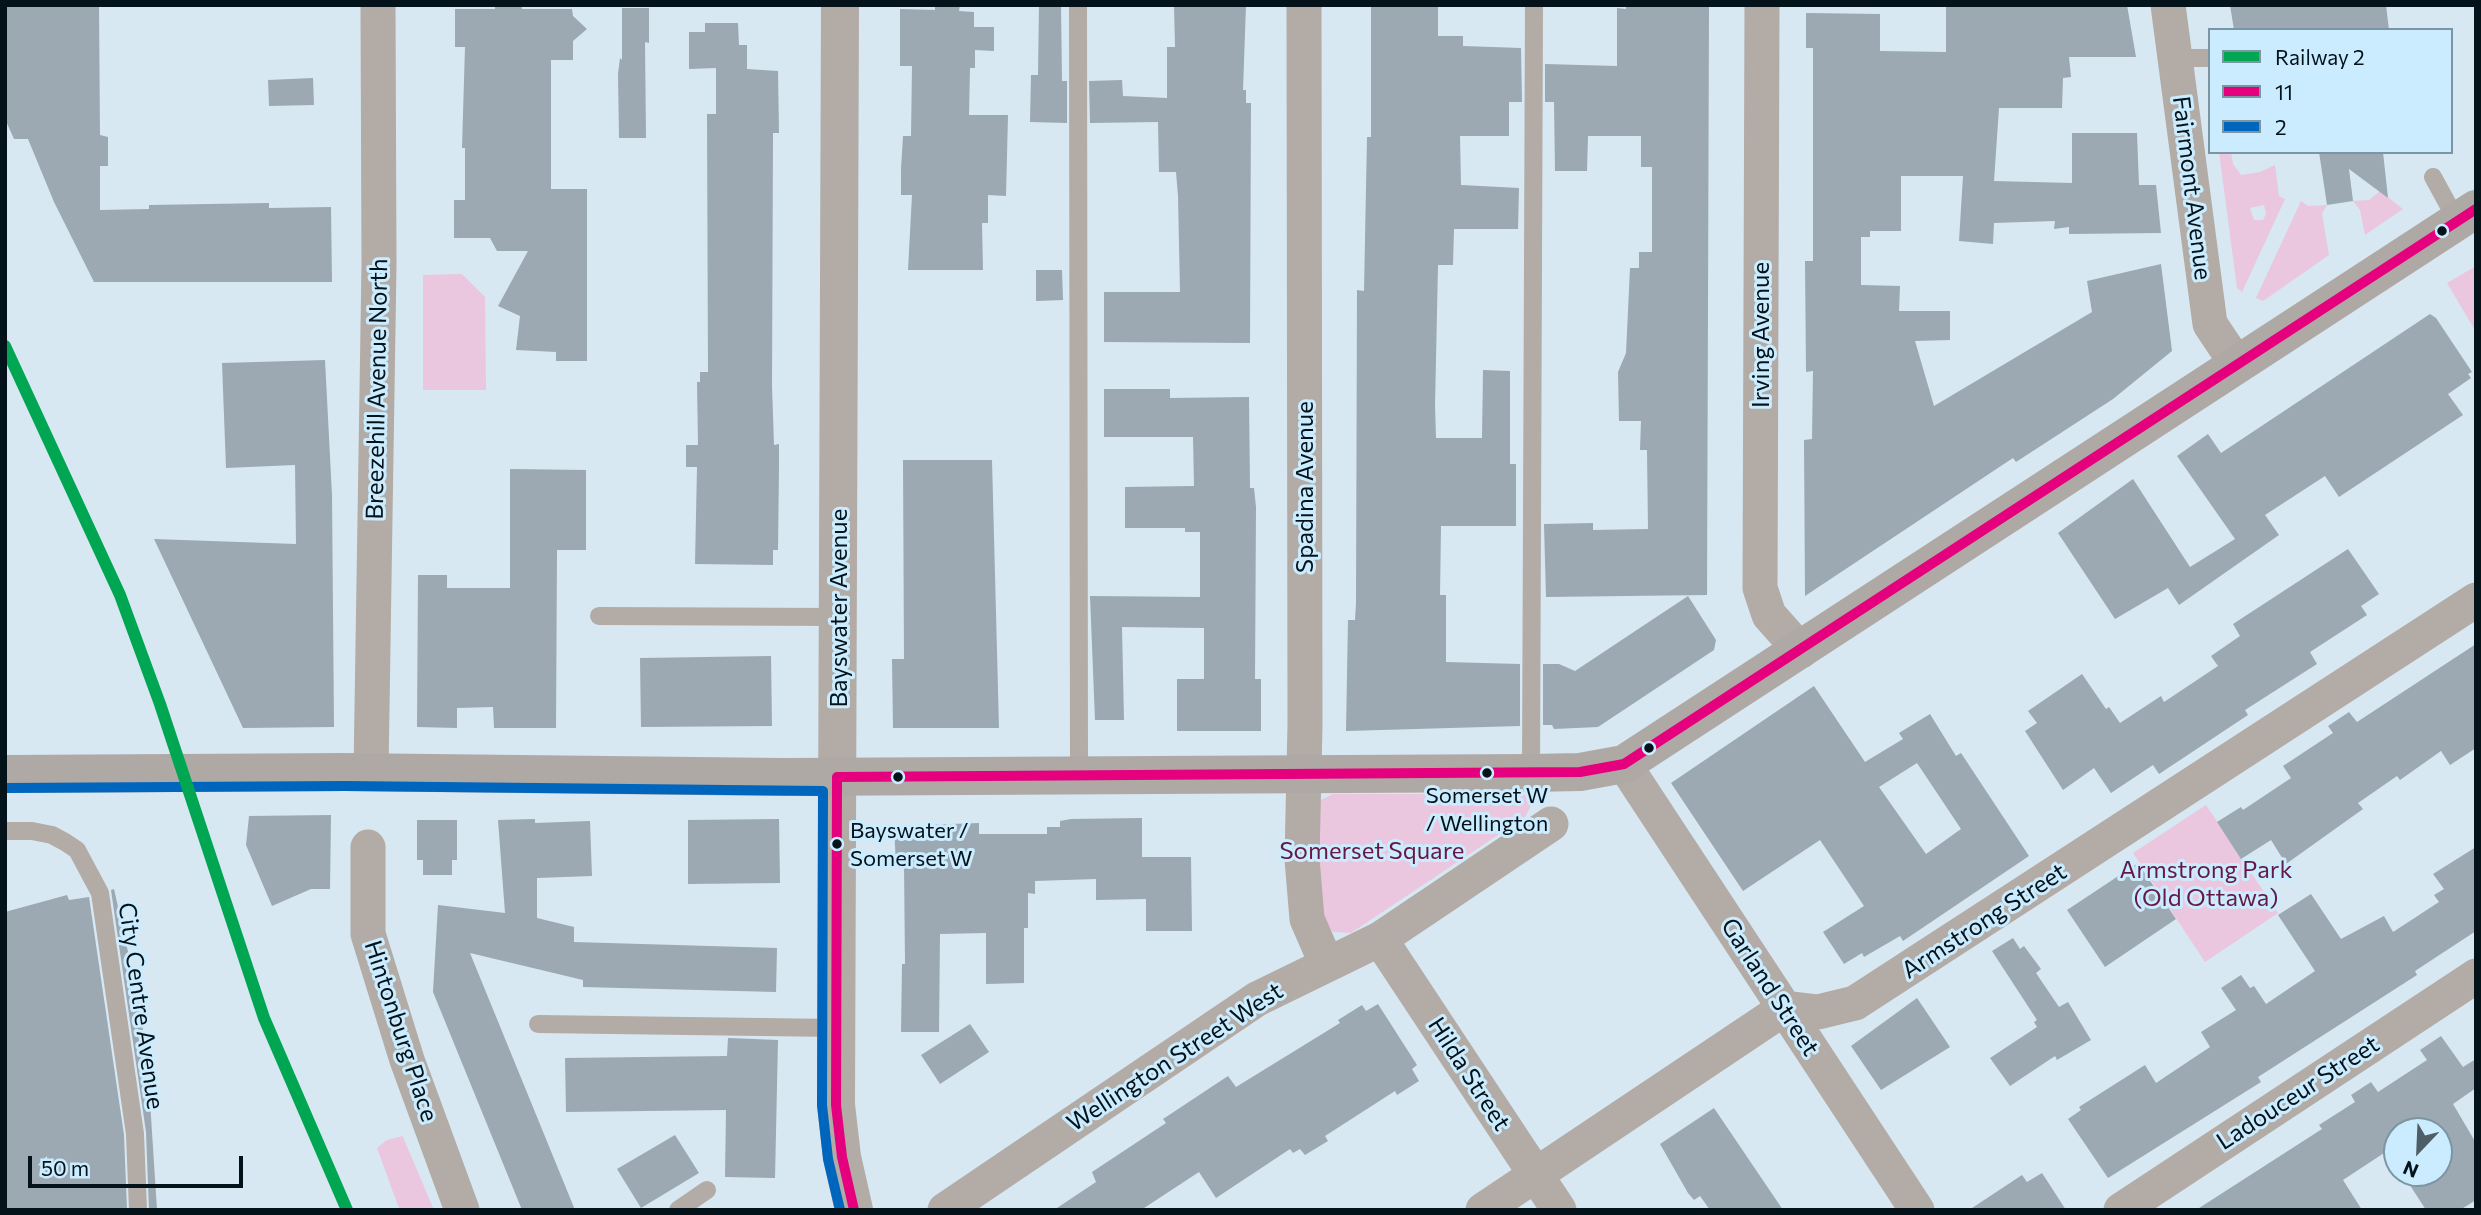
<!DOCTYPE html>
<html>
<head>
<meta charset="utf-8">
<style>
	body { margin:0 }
	#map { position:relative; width:2481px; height:1215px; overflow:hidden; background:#d7e8f2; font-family:Commissioner,sans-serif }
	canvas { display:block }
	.frame { position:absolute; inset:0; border:7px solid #04121a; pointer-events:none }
	.legend { position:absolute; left:2208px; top:28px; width:245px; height:126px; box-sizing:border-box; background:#cbecfe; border:2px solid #7b95a3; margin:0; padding:9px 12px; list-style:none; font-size:21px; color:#04121a }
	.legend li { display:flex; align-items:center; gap:14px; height:35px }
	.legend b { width:35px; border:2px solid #7b95a3 }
	.north { position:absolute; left:2383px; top:1117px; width:70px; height:70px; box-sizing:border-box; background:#cbecfe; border:2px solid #7b95a3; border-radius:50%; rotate:203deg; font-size:19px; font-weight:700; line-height:28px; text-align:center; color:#04121a }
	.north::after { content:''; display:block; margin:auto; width:24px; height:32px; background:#4e5d66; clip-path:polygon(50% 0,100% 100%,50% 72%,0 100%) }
	.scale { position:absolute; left:28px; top:1156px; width:215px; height:32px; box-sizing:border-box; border:4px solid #04121a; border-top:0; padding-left:9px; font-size:21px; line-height:24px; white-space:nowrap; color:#04121a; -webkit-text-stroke:5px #cbecfe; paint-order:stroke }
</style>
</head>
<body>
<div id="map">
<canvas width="2481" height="1215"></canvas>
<div class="frame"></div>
<ul class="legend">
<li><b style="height:9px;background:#00a651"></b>Railway 2</li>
<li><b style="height:9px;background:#e5007d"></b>11</li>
<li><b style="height:9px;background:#0065bd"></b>2</li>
</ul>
<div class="north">N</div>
<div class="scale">50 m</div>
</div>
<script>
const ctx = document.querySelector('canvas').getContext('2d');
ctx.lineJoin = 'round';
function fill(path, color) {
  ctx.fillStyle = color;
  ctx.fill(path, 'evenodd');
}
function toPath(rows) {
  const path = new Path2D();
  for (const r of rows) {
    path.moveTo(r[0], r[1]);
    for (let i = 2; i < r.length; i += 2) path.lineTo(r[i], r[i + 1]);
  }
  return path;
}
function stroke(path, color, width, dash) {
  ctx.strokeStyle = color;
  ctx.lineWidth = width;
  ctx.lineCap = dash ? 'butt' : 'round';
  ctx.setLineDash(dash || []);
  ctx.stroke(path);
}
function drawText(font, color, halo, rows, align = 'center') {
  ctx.font = font + ' Commissioner,sans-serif';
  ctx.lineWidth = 6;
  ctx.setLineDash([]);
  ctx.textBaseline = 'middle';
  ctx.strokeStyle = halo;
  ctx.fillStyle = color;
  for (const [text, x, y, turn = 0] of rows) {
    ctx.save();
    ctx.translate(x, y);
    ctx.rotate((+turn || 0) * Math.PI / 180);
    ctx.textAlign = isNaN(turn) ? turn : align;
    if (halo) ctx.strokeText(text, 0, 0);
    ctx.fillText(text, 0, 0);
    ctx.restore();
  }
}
fill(toPath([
	[2219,152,2231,152,2233,164,2241,175,2260,172,2275,165,2279,196,2285,199,2242,292,2237,288],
	[2264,205,2266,214,2263,220,2254,220,2250,208],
	[2380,191,2403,209,2365,235,2360,210,2353,201,2369,200],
	[2301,201,2308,206,2327,205,2322,214,2329,255,2263,301,2256,298],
	[2476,266,2476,332,2447,283],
	[462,274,485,297,486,390,423,390,423,275],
	[1333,794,1522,794,1530,795,1533,802,1525,817,1351,933,1333,932,1321,918,1313,815,1319,801],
	[2206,805,2278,913,2205,962,2133,853],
	[403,1136,403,1137,434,1210,400,1210,397,1203,377,1148,387,1140]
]), '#eac6df');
fill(toPath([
	[5,5,99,5,100,135,108,137,108,166,100,166,100,210,149,209,149,205,269,203,269,208,331,207,332,282,94,282,54,202,28,139,14,139,5,119],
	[495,5,521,5,522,9,572,9,573,16,587,29,573,41,573,60,551,60,551,189,587,189,587,361,556,361,556,352,516,350,520,316,498,306,528,251,497,251,490,238,454,238,454,200,465,200,465,148,462,148,465,47,455,47,455,9,495,9],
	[935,5,960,5,959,11,974,12,974,27,994,27,994,51,975,50,975,68,970,68,969,115,1008,115,1006,196,988,195,988,223,982,223,983,270,908,270,912,195,901,195,901,169,903,136,911,136,912,66,900,66,900,9,935,10],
	[1039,5,1061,5,1062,81,1067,81,1067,123,1030,122,1031,75,1038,75],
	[1174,5,1246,5,1243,90,1246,90,1246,103,1251,103,1250,343,1104,342,1104,292,1180,292,1178,196,1176,172,1159,172,1158,122,1090,123,1089,81,1122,80,1123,96,1167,98,1167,47,1175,47],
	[1438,5,1438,36,1463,36,1463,46,1521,48,1522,102,1509,102,1509,136,1460,136,1461,185,1519,188,1518,229,1454,229,1453,265,1438,265,1435,406,1436,438,1482,438,1483,370,1510,371,1510,464,1516,464,1516,526,1441,526,1440,595,1446,595,1446,662,1520,664,1520,726,1346,731,1348,620,1355,620,1356,603,1357,290,1364,291,1367,137,1371,137,1371,6],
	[1626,5,1709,7,1707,595,1546,597,1544,524,1593,523,1593,530,1648,529,1647,450,1640,450,1641,421,1619,421,1618,372,1626,353,1630,268,1639,268,1639,252,1652,252,1652,167,1641,167,1641,136,1588,136,1587,171,1555,171,1554,102,1545,102,1545,64,1617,66,1617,8,1626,9],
	[1946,5,2127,5,2136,57,2069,57,2071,77,2063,78,2062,108,1999,108,1994,181,2072,183,2072,133,2137,133,2139,185,2156,185,2161,233,2069,234,2069,227,2054,229,2055,221,1994,223,1993,244,1959,241,1963,176,1901,176,1901,231,1870,231,1870,237,1861,237,1861,285,1900,286,1899,311,1950,311,1950,340,1915,341,1934,406,2092,312,2087,281,2161,264,2172,351,2113,399,2016,462,2013,458,1805,596,1804,440,1812,439,1813,371,1806,372,1805,261,1813,261,1813,48,1806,48,1806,13,1880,14,1880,51,1946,52],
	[2230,5,2386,5,2389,30,2234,30],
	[622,8,649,8,649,43,645,42,646,138,619,138,618,74,620,58,622,60],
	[705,23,738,23,739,45,747,45,747,69,778,71,779,133,773,133,772,386,774,445,779,444,779,467,778,550,773,550,773,565,695,564,697,467,686,467,686,445,698,445,697,382,700,382,700,372,708,372,707,114,716,114,716,68,689,69,689,32,705,32],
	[313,78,314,105,269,106,268,80],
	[2319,152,2383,152,2388,198,2349,169,2353,201,2327,205],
	[1036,270,1062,270,1063,300,1036,301],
	[2430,314,2436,318,2472,372,2468,374,2471,378,2448,394,2463,415,2339,497,2325,476,2265,515,2279,535,2179,605,2168,588,2115,619,2058,533,2133,479,2190,567,2235,539,2177,456,2208,434,2221,453],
	[325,360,332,495,334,727,243,728,154,539,296,544,295,465,226,468,222,363],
	[1104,389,1170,389,1170,398,1249,397,1250,488,1254,488,1256,507,1255,679,1261,679,1261,731,1177,731,1177,679,1204,679,1204,628,1122,627,1124,720,1095,720,1090,596,1200,597,1200,532,1185,532,1185,528,1125,528,1125,487,1194,486,1193,437,1104,437],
	[903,460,992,460,999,728,893,728,892,659,904,659],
	[510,469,586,470,586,550,557,550,556,728,494,728,493,707,457,708,457,728,417,727,418,575,447,575,447,588,510,588],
	[2348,549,2379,594,2361,606,2367,615,2310,652,2317,664,2245,710,2248,715,2159,774,2153,765,2111,793,2094,768,2063,790,2025,731,2037,723,2028,711,2082,674,2106,709,2109,707,2120,723,2161,696,2164,702,2218,666,2211,656,2240,636,2233,624],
	[1688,596,1716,640,1714,650,1598,727,1554,729,1552,725,1543,725,1543,664,1559,664,1575,671],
	[2476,644,2476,748,2450,765,2441,751,2400,780,2397,776,2358,803,2363,809,2286,864,2271,840,2241,859,2217,822,2241,807,2243,810,2291,778,2283,766,2333,733,2328,726,2349,712,2357,722],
	[771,656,772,726,641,727,640,658],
	[1814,686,1865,762,1903,739,1899,733,1930,714,1956,756,1961,753,2029,856,1903,941,1900,936,1864,957,1862,953,1844,964,1823,932,1864,906,1820,840,1743,891,1671,783],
	[1917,763,1961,829,1926,854,1879,787],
	[331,815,330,889,311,889,272,906,246,845,249,816],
	[1142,818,1142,857,1191,857,1192,931,1146,931,1146,899,1096,900,1096,879,1035,881,1035,894,1028,893,1028,928,1024,928,1024,983,986,984,986,933,940,934,939,1032,901,1032,902,964,905,964,904,865,896,865,894,826,979,823,979,834,1047,834,1047,827,1060,827,1060,821,1071,819],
	[535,819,535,823,590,821,592,876,537,878,537,918,574,927,574,942,777,948,776,992,583,987,583,980,470,953,575,1210,522,1210,433,992,438,905,505,913,498,820],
	[779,819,780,883,688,884,688,820],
	[417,820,457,820,457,860,452,860,452,875,423,875,423,860,417,860],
	[2476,847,2476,931,2415,971,2417,975,2258,1077,2261,1082,2108,1178,2068,1119,2081,1110,2079,1107,2145,1065,2156,1083,2210,1047,2201,1032,2236,1010,2221,988,2241,975,2250,988,2254,986,2266,1004,2315,971,2278,915,2311,894,2341,939,2384,916,2393,932,2439,902,2434,895,2444,889,2433,874],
	[2138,863,2176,919,2105,967,2067,910],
	[114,889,135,983,147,1054,157,1210,149,1210,146,1132,111,890],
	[67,895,69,900,89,897,124,1135,127,1210,5,1210,5,912],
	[2013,938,2020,949,2024,946,2041,969,2036,973,2059,1007,2068,1002,2091,1040,2057,1060,2055,1056,2010,1086,1990,1058,2037,1027,2034,1022,2037,1020,1992,951],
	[1917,998,1950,1047,1881,1090,1851,1046],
	[1378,1004,1417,1065,1412,1069,1419,1081,1397,1095,1395,1091,1325,1136,1328,1141,1305,1155,1300,1149,1293,1153,1290,1149,1216,1198,1199,1172,1141,1210,1054,1210,1096,1182,1092,1172,1166,1123,1163,1119,1228,1076,1236,1087,1340,1023,1338,1020,1362,1005,1366,1011],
	[970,1024,989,1052,940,1084,921,1055],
	[2441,1036,2463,1067,2476,1059,2476,1088,2453,1104,2476,1143,2476,1200,2460,1210,2426,1210,2402,1173,2439,1173,2439,1131,2397,1131,2397,1166,2387,1151,2343,1180,2362,1210,2196,1210,2322,1129,2319,1125,2355,1102,2351,1095,2371,1082,2378,1092,2427,1060,2420,1050],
	[728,1038,778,1040,775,1178,725,1177,726,1110,566,1112,565,1058,727,1056],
	[1714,1108,1783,1210,1710,1210,1700,1196,1694,1200,1688,1193,1660,1144],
	[675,1135,699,1173,641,1208,617,1169],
	[2042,1173,2066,1210,1969,1210,2022,1175,2027,1182]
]), '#9ca8b2');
stroke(toPath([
	[1078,5,1079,776],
	[2175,58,2210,58],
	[2433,177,2457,221],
	[599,616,840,617],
	[1531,773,1534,5],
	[5,831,32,831,52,835,65,842,77,850,100,893,135,1134,138,1210],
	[538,1024,836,1028],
	[678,1210,707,1190]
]), '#b2aba6', 18);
stroke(toPath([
	[1304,5,1305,725,1302,859,1307,919,1327,965],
	[1762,5,1760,588,1769,615,1801,651],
	[2168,5,2210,324,2236,363],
	[1624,764,1917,1210],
	[371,772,379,264,378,5],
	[368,847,368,934,407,1060,462,1210],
	[1380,939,1559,1210],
	[945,1210,1257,999,1380,939,1551,824],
	[1483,1210,1785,1008,1818,1012,1855,1003,2476,600],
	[2121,1210,2476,976]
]), '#b2aba6', 35);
stroke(toPath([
	[840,5,836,1105,842,1157,854,1210]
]), '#b2aba6', 38);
stroke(toPath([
	[5,774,345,772,783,777,1531,773,1580,772,1624,764,2476,209]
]), '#afa9a6', 38);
stroke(toPath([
	[837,777,1580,772,1624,764,2476,209],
	[837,777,836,1105,842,1157,854,1210]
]), '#e5007d', 10);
stroke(toPath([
	[5,788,345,786,823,791,822,1105,828,1159,840,1210]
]), '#0065bd', 10);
stroke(toPath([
	[5,346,120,595,160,704,264,1018,347,1210]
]), '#00a651', 12);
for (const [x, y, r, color] of [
	[2442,231,6,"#04121a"],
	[1649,748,6,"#04121a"],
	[1487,773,6,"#04121a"],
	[898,777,6,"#04121a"],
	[837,844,6,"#04121a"]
]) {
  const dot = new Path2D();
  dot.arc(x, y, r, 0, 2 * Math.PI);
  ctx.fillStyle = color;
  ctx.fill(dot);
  stroke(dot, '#cbecfe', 2.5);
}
drawText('22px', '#04121a', '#cbecfe', [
	["Somerset W",1487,796],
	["/ Wellington",1487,824],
	["Bayswater /",850,831,"left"],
	["Somerset W",850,859,"left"]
]);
drawText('24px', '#04121a', '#cbecfe', [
	["Fairmont Avenue",2192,188,83],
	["Irving Avenue",1761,335,-90],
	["Breezehill Avenue North",377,389,-89],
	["Spadina Avenue",1305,487,-90],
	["Bayswater Avenue",839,608,-90],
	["Armstrong Street",1984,921,-33],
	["Garland Street",1770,987,57],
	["City Centre Avenue",141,1006,82],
	["Hintonburg Place",401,1031,72],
	["Wellington Street West",1175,1057,-33],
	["Hilda Street",1469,1074,57],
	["Ladouceur Street",2298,1093,-33]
]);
drawText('24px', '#661844', '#cbecfe', [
	["Somerset Square",1372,851],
	["Armstrong Park",2206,870],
	["(Old Ottawa)",2206,898]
]);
</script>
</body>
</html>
